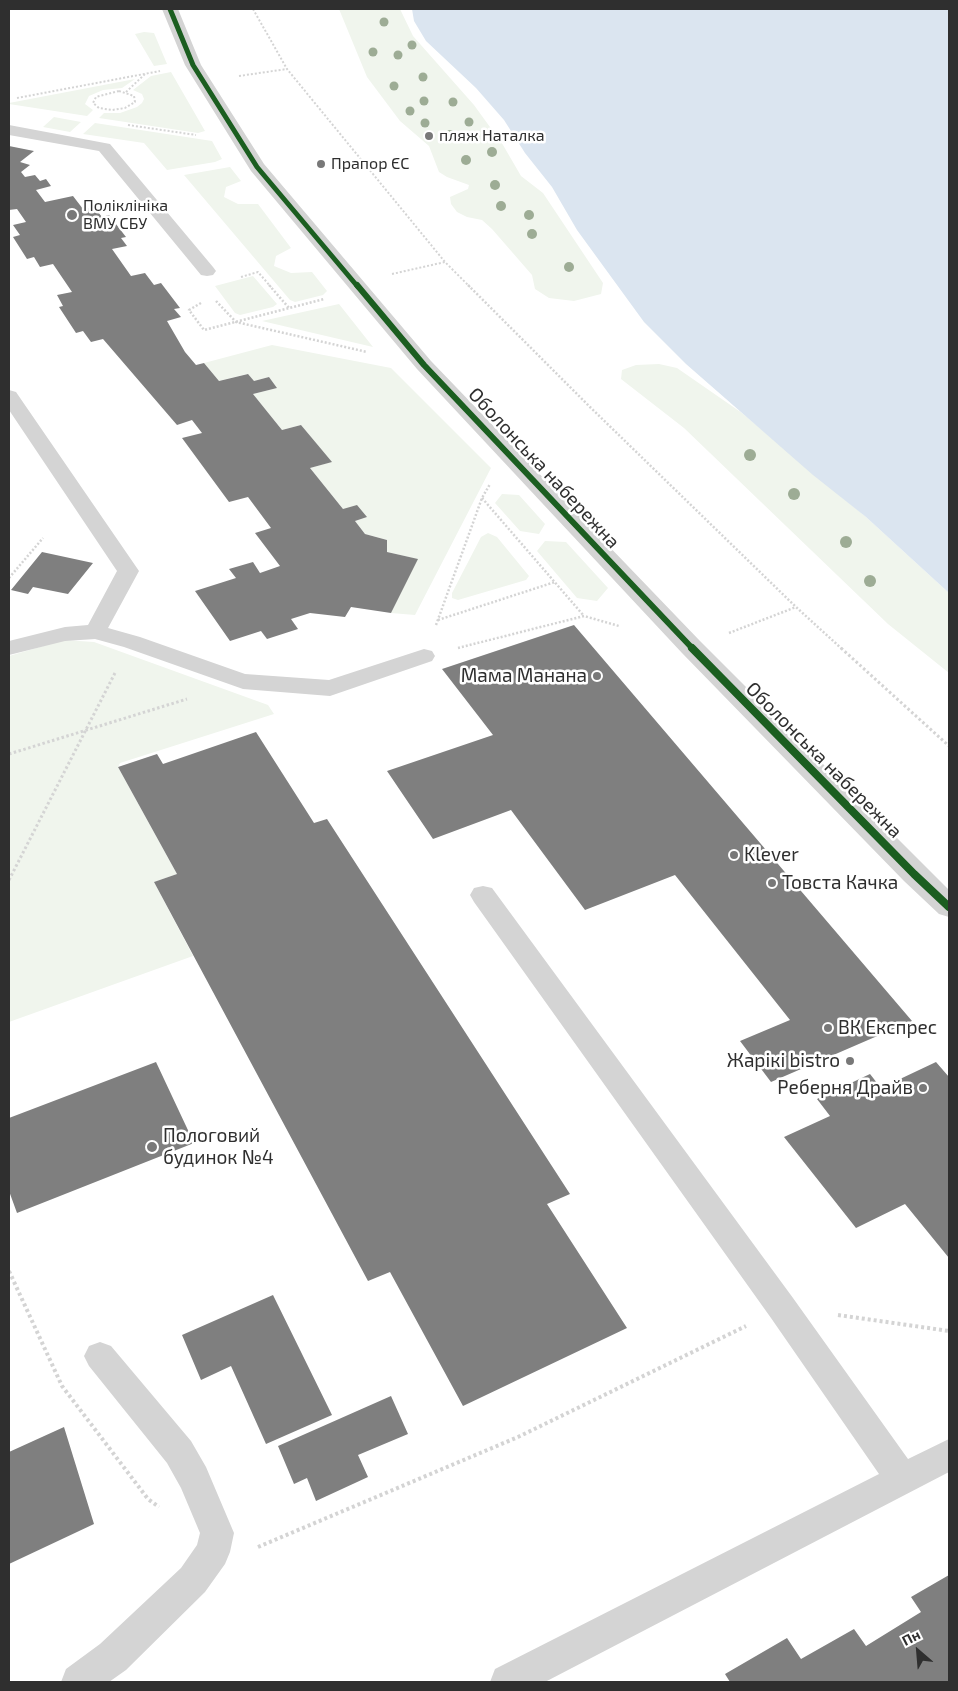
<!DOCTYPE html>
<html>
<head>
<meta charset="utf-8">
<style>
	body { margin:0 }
	#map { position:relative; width:958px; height:1691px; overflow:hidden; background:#fff; font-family:"Exo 2",sans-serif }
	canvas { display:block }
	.frame { position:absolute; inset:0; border:10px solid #2f2f2f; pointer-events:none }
	.north { position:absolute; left:893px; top:1626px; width:50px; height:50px; -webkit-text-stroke:4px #fff; paint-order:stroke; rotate:333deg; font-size:14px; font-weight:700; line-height:20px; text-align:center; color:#2f2f2f }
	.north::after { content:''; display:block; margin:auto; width:18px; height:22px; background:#2f2f2f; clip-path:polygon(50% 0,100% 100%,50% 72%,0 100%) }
</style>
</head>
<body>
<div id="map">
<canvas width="958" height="1691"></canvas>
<div class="frame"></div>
<div class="north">Пн</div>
</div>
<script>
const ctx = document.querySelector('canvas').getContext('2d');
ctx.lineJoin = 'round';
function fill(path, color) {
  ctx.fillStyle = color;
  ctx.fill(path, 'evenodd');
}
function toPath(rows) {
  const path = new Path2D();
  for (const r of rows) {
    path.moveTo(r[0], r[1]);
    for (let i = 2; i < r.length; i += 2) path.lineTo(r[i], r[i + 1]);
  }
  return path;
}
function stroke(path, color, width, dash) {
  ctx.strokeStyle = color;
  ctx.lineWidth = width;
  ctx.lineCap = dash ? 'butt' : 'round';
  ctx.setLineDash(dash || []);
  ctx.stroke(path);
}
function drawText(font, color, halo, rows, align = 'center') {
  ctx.font = font + ' "Exo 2",sans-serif';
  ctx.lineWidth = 5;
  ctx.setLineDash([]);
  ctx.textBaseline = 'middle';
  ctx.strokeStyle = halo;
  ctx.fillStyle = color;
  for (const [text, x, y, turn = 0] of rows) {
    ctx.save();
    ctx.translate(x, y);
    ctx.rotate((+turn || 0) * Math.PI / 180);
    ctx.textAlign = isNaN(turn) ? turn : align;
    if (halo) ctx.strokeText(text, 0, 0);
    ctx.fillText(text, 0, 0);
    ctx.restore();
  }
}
fill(toPath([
	[339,9,400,9,413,36,474,105,503,145,521,176,543,193,603,283,601,294,574,301,549,298,535,289,532,275,492,229,482,220,467,217,457,212,451,204,450,197,468,189,469,185,447,177,439,172,429,146,400,121,367,77],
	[144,32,154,33,167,64,154,66,135,34],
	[171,72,205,131,198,133,99,118,104,113,120,113,137,107,142,103,144,99,142,94,133,90,151,76],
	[135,79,122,88,103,90,89,96,85,104,93,110,87,116,9,104,9,103],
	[54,117,81,122,70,132,43,127],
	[95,123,212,141,222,159,215,162,167,170,144,143,83,134],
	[230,167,241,181,226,187,224,197,238,204,258,204,291,248,276,256,274,266,291,273,312,272,327,291,323,295,295,302,290,300,184,175],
	[253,276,277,304,273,307,240,315,235,313,215,286],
	[339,304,373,347,262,321],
	[272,345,391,368,491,468,415,615,391,613,417,559,387,552,387,540,365,534,355,521,367,517,343,509,310,468,331,462,301,425,282,430,253,394,277,388,269,377,254,381,247,374,219,381,204,363],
	[659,364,677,368,742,413,866,517,949,593,949,673,888,624,684,428,621,379,622,370,636,365],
	[502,494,519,495,545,524,539,534,520,531,495,503],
	[488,533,497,537,529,576,526,580,458,600,452,598,452,593,481,537],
	[545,541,566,542,608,588,597,601,577,598,537,551],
	[64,640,94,642,268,705,274,714,120,763,118,767,177,874,154,882,193,956,9,1022,9,656]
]), '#f0f5ed');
fill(toPath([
	[412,9,949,9,949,593,866,517,813,475,686,364,644,322,577,230,552,187,525,153,504,120,476,88,426,41,414,21]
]), '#dbe5f0');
fill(toPath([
	[9,146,34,151,20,162,30,165,21,172,25,177,35,175,40,181,46,179,51,186,36,190,45,202,73,196,83,209,94,207,102,217,109,215,126,237,121,238,127,246,112,249,131,276,145,273,154,285,161,283,180,308,174,309,181,317,167,321,185,352,196,365,204,363,219,381,248,374,254,381,269,377,277,388,253,394,282,430,301,425,332,462,310,468,343,509,357,505,367,517,355,521,365,534,387,540,387,552,418,559,391,613,351,607,345,617,310,613,291,619,298,629,267,639,261,631,230,641,195,591,236,578,229,569,253,562,260,573,280,566,255,533,271,528,248,497,229,502,182,438,202,433,192,420,177,425,103,339,91,342,83,331,76,333,59,307,63,306,57,295,72,292,53,264,40,267,34,257,27,259,13,237,20,235,13,225,26,222,17,209,9,210],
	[42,552,93,563,68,594,33,587,28,594,11,590],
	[574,625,912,1021,771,1082,740,1041,790,1020,675,875,585,910,511,810,433,839,387,771,493,735,442,669],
	[256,732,314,823,327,819,570,1194,547,1204,627,1328,463,1406,390,1272,368,1281,154,882,177,874,118,767,157,754,163,764],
	[156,1062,194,1143,17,1213,9,1191,9,1118],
	[936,1062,949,1077,949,1258,905,1204,856,1228,784,1137,830,1116,817,1099,870,1074,881,1088],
	[273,1295,332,1415,266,1444,231,1366,201,1380,182,1335],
	[391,1396,408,1434,358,1455,368,1477,316,1501,307,1478,294,1484,278,1446],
	[64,1427,94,1524,9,1564,9,1452],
	[949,1575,949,1682,730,1682,725,1674,787,1638,801,1659,854,1629,866,1646,921,1612,911,1597]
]), '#7f7f7f');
stroke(toPath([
	[253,9,287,69,445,262,470,287],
	[239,76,287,69],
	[119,91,134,96,135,102,125,108,112,110,99,108,93,103,96,97,119,91],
	[126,92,145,74],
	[17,98,160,71],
	[128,125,196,135],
	[392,274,445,262],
	[241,277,258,272,271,287]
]), '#d4d4d4', 2, [2, 2]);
stroke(toPath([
	[269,285,289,308],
	[468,285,590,407,796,607,842,649],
	[216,301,236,322,367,352],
	[201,303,189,310,204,330,324,299],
	[482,498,584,616],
	[9,578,43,538],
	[438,620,555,582],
	[436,625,482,498,490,484],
	[729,633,796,607],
	[458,648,584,616,619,626]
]), '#d4d4d4', 2.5, [2, 2]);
stroke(toPath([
	[841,648,949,746],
	[9,754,187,699],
	[9,880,116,671]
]), '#d4d4d4', 3, [2.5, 2.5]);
stroke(toPath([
	[9,1271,62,1386,148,1499,159,1507],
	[838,1315,949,1331],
	[258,1547,518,1437,746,1326]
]), '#d4d4d4', 4, [3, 3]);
fill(toPath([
	[9,125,110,144,213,267,216,271,213,275,207,276,201,275,99,151,9,135,9,125],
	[9,390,16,392,139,571,108,628,140,637,245,674,329,680,424,649,432,651,435,656,432,661,330,696,243,689,124,647,95,639,65,641,9,655,9,641,65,627,88,625,117,571,9,410,9,390],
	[483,886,492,888,793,1298,908,1459,949,1439,949,1472,545,1682,490,1682,495,1669,879,1474,771,1318,474,902,470,895,474,888,483,886],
	[100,1342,111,1346,191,1441,206,1467,234,1533,230,1552,225,1564,205,1592,126,1670,109,1682,61,1682,66,1669,100,1644,181,1568,197,1545,200,1533,181,1488,167,1463,89,1366,84,1356,89,1346,100,1342]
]), '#d4d4d4');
fill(toPath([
	[162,9,178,9,201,65,264,164,431,361,700,641,949,890,949,917,939,914,904,881,682,653,417,369,251,171,185,65,162,9]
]), '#d4d4d4');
stroke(toPath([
	[170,9,193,65,257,167,358,287]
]), '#1b5e20', 5);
stroke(toPath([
	[357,285,424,365,693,649]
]), '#1b5e20', 6);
stroke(toPath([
	[692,648,914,874,949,907]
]), '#1b5e20', 8);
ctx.fillStyle = '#9dac95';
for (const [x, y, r] of [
	[384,22,4.5],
	[412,45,4.5],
	[373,52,4.5],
	[398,55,4.5],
	[423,77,4.5],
	[394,86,4.5],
	[424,101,4.5],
	[453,102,4.5],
	[410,111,4.5],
	[469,122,4.5],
	[425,123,4.5],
	[450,135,5],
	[492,152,5],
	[466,160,5],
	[495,185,5],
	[501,206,5],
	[529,215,5],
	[532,234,5],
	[569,267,5],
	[750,455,6],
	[794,494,6],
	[846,542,6],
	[870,581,6]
]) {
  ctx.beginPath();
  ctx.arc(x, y, r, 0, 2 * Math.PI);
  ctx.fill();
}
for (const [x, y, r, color] of [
	[429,136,5,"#787878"],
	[321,164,5,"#787878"],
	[72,215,6,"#787878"],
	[597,676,5,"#787878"],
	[734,855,5,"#787878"],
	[772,883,5,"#787878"],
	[828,1028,5,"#787878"],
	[850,1061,5,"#787878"],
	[923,1088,5,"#787878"],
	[152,1147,6,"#787878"]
]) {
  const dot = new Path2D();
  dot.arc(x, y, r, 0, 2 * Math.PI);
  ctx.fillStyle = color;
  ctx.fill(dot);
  stroke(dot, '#fff', 2);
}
drawText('16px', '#2f2f2f', '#fff', [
	["пляж Наталка",439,136],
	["Прапор ЄС",331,164],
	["Поліклініка",83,206],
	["ВМУ СБУ",83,224]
], 'left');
drawText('19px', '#2f2f2f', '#fff', [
	["Оболонська набережна",544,468,47],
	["Оболонська набережна",824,760,45]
]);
drawText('19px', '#2f2f2f', '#fff', [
	["Мама Манана",587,676,"right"],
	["Klever",744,855],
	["Товста Качка",782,883],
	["ВК Експрес",838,1028],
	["Жарікі bistro",840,1061,"right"],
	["Реберня Драйв",913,1088,"right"],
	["Пологовий",163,1136],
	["будинок №4",163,1158]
], 'left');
</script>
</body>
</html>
